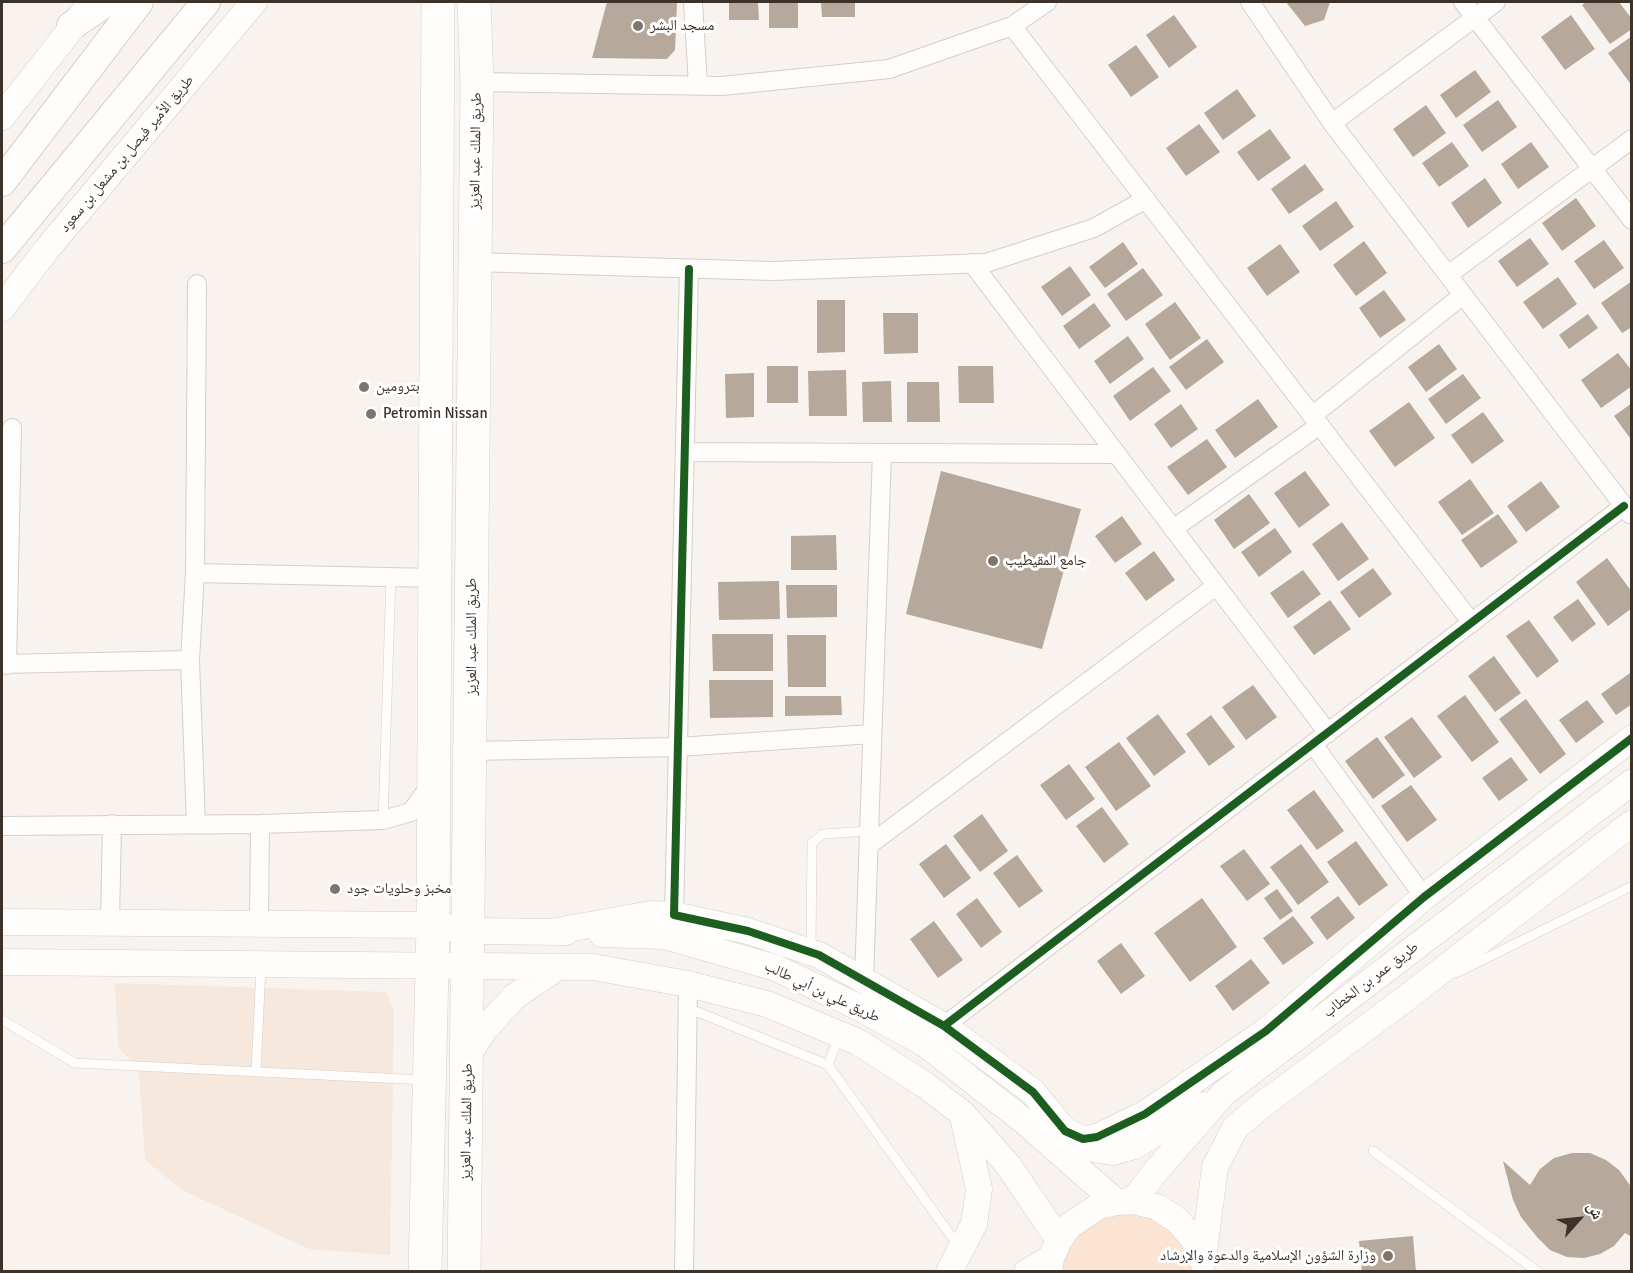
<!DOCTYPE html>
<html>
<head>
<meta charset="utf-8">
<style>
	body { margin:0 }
	#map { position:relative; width:1633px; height:1273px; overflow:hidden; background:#f8f3ee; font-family:Signika,"Noto Naskh Arabic",sans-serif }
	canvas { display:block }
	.frame { position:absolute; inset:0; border:3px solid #3c3229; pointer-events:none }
	.north { position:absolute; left:1549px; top:1189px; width:60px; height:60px; -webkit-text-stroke:4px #fff; paint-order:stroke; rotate:63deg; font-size:16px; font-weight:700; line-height:24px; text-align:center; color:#3c3229 }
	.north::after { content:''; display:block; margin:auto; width:21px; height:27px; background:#3c3229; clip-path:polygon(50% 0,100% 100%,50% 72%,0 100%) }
</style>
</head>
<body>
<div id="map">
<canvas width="1633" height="1273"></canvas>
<div class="frame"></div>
<div class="north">ش</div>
</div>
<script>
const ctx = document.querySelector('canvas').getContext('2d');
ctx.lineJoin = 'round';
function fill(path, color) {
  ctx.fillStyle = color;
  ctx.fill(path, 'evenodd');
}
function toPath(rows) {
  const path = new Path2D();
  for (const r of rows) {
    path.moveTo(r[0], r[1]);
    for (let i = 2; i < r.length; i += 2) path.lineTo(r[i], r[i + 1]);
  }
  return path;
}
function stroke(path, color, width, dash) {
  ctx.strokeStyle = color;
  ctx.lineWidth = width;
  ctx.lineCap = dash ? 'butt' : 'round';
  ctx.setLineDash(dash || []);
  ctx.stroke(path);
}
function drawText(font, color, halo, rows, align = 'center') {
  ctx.font = font + ' Signika,"Noto Naskh Arabic",sans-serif';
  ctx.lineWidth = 6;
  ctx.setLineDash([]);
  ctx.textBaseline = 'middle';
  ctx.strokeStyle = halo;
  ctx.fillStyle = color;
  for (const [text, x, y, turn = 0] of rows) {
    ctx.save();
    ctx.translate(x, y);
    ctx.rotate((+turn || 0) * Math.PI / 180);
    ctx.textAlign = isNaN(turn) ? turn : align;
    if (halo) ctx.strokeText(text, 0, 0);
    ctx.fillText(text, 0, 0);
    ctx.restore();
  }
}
fill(toPath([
	[115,983,386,992,394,1011,390,1255,309,1249,182,1190,145,1160,139,1072,118,1046]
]), '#f6e8dd');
fill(toPath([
	[1127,1212,1150,1216,1169,1226,1184,1242,1194,1271,1061,1272,1064,1256,1080,1231,1103,1216]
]), '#fbe4d1');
fill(toPath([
	[607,2,677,2,675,50,667,59,592,58],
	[729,2,758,2,759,20,729,20],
	[769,2,798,2,798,28,769,28],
	[821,2,855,2,855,17,822,17],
	[1286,2,1330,2,1324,20,1305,26],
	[1586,2,1619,2,1632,19,1632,29,1610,44,1582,5],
	[1174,15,1197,47,1169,68,1146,35],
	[1571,15,1595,49,1565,70,1541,37],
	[1632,36,1632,86,1608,53],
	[1136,45,1159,77,1131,97,1108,65],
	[1475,70,1491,92,1456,118,1440,95],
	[1237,89,1256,116,1223,140,1204,113],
	[1498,100,1517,127,1482,152,1463,125],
	[1426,105,1446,133,1413,157,1393,129],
	[1199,124,1220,152,1186,176,1166,148],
	[1270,129,1291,158,1258,181,1237,152],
	[1452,142,1469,166,1439,187,1422,163],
	[1531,142,1549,167,1518,189,1501,164],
	[1305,164,1324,190,1289,214,1271,189],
	[1485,178,1502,203,1468,228,1451,203],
	[1576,198,1596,226,1562,251,1542,223],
	[1336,201,1354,227,1320,251,1302,226],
	[1530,238,1549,264,1517,287,1498,261],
	[1604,240,1624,268,1594,289,1574,261],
	[1364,241,1387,273,1356,296,1333,265],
	[1123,242,1138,264,1105,288,1089,267],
	[1280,244,1300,272,1267,296,1247,268],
	[1070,266,1091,295,1062,316,1041,287],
	[1143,268,1163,295,1126,321,1107,294],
	[1558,277,1577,304,1543,329,1523,302],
	[1632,281,1632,327,1622,333,1601,303],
	[1384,290,1406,320,1380,338,1359,308],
	[817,300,845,300,845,352,817,353],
	[1175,302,1201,338,1170,360,1145,324],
	[1094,303,1111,326,1079,349,1063,326],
	[883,313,918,313,918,353,884,354],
	[1588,314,1598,328,1569,349,1559,335],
	[1128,336,1144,359,1110,384,1094,361],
	[1207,339,1224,362,1186,390,1169,367],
	[1439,344,1457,369,1426,392,1408,367],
	[1618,353,1632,371,1632,386,1601,408,1581,380],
	[767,366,798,366,798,403,767,403],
	[958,366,993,366,994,403,959,403],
	[1153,367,1171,391,1130,421,1113,396],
	[846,370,847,416,809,416,808,371],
	[754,373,754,417,726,418,725,374],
	[1463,374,1481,398,1446,424,1428,399],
	[891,381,892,422,863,422,862,382],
	[907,382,939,382,940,422,907,422],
	[1258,399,1278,427,1235,458,1215,430],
	[1409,402,1435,438,1395,467,1369,431],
	[1632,403,1632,441,1614,416],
	[1181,404,1198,429,1171,448,1154,424],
	[1483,412,1504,441,1472,464,1451,435],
	[1207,439,1227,467,1188,495,1167,467],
	[941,471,1081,509,1042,649,906,614],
	[1305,471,1330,505,1299,528,1274,493],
	[1470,479,1494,513,1462,535,1438,502],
	[1541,481,1560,507,1526,532,1507,506],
	[1249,494,1270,523,1234,549,1214,520],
	[1498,514,1518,542,1481,568,1461,540],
	[1122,516,1142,544,1115,563,1095,536],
	[1342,522,1369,559,1338,581,1312,544],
	[1275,528,1292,552,1259,577,1241,552],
	[836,535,837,570,791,570,791,536],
	[1154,551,1175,580,1146,601,1125,573],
	[1607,558,1632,592,1632,608,1608,626,1576,582],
	[1373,568,1392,594,1359,618,1340,592],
	[1303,570,1321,594,1288,618,1270,593],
	[779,581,780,619,719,620,718,582],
	[786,585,837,585,837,617,787,618],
	[1578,599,1596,624,1572,642,1553,617],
	[1330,600,1351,629,1314,655,1293,627],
	[1529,620,1559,661,1537,678,1506,636],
	[712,634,773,634,773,671,713,671],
	[787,635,826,635,826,687,788,687],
	[1494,656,1521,693,1495,712,1468,676],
	[1630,673,1632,704,1616,715,1601,694],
	[709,680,773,680,773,717,710,718],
	[1253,685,1277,717,1246,740,1222,707],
	[1465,695,1499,742,1472,762,1437,716],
	[785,696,841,696,842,715,785,716],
	[1526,699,1566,754,1540,774,1499,719],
	[1587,700,1604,722,1576,743,1559,720],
	[1158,714,1186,752,1154,776,1126,738],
	[1211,715,1235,747,1209,766,1186,734],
	[1412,717,1442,757,1414,778,1384,737],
	[1377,737,1405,775,1373,799,1345,761],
	[1119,742,1151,786,1116,811,1085,767],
	[1511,757,1528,780,1499,801,1482,778],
	[1069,764,1095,799,1066,820,1040,785],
	[1411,785,1437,820,1407,842,1381,806],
	[1314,790,1344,831,1317,850,1287,810],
	[1102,807,1129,844,1104,863,1076,826],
	[982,814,1008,851,980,872,953,836],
	[1356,841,1388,885,1359,906,1327,862],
	[946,844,971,878,944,898,919,864],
	[1301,844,1329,882,1298,905,1270,867],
	[1244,849,1270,884,1247,901,1220,866],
	[1017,855,1043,891,1019,908,993,873],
	[1277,889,1293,911,1280,920,1264,898],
	[1338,896,1355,918,1327,940,1310,917],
	[977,898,1002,932,981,948,956,914],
	[1202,898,1237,947,1190,982,1154,933],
	[1293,916,1314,943,1283,965,1263,938],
	[934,921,963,960,938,978,910,939],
	[1121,943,1145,976,1121,994,1097,961],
	[1251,959,1270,983,1233,1011,1215,986],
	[1572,1153,1590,1153,1606,1160,1619,1170,1632,1188,1632,1237,1625,1233,1614,1246,1600,1254,1584,1258,1567,1257,1550,1250,1537,1237,1521,1217,1513,1200,1503,1161,1530,1185,1540,1169,1554,1158],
	[1413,1236,1416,1272,1362,1272,1359,1241]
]), '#b6a89a');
const lane = toPath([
	[383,820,391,577],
	[811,950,812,843,823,834,869,831],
	[1456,973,1632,886],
	[688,1008,828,1065,959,1247],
	[2,1020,75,1063,425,1080],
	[828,1065,839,1036],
	[256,1072,261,967],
	[1373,1151,1538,1272]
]);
const street = toPath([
	[693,2,698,85],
	[1250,2,1332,123,1630,514],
	[1463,2,1632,220],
	[1012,26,1472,623],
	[477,82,722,86,889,69,1012,26,1047,2],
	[1332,123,1496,2],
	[475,262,773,271,986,263,1094,228,1146,199],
	[972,263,1328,733],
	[1448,275,1632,139],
	[1312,416,1463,295],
	[685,452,1116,454],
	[1173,529,1320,425],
	[195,573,197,284],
	[190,660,196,824],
	[2,664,190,660,195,573,435,578],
	[7,665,12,428],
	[1313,744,1424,897],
	[471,751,678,747,872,734],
	[2,826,260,824,383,820,411,812,431,784],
	[869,845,1216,586],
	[674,915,689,269],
	[110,922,112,824],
	[259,924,260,824],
	[864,980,882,453],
	[944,1026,1624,506],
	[684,1272,688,984]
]);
const secondary = toPath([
	[2,117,85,11],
	[2,308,47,249,254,2],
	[2,922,433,925,468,931,566,932],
	[551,932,651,914,674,915,748,931,819,955,944,1026,1033,1092,1065,1131,1083,1139,1097,1137,1145,1114,1266,1031,1424,897,1632,738],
	[602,934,665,936,776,968,856,1006,924,1043,1024,1121,1116,1202],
	[2,962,593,967,688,984,767,1004,858,1042,925,1085,963,1114,1008,1165,1059,1240],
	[468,1055,485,1029,515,996,558,967],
	[1075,1146,1113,1152,1134,1146,1203,1105],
	[1133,1201,1156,1171,1224,1093,1632,782],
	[1203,1260,1215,1167,1235,1128,1262,1105,1405,999,1632,823],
	[949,1272,974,1224,979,1189,963,1117],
	[1027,1272,1051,1258],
	[1049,1272,1051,1258,1059,1240,1069,1226,1099,1206,1116,1202,1133,1201,1157,1207,1177,1220,1193,1238,1203,1262]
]);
const primary = toPath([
	[71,26,107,2],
	[2,182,139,2],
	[2,249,206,2]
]);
const highway = toPath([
	[425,1272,433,925,438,2],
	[464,1272,477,82,474,2]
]);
stroke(lane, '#d6cec8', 10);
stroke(street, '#d6cec8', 20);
stroke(secondary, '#d6cec8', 27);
stroke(primary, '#d6cec8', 30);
stroke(highway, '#d6cec8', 34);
stroke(lane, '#fefdfc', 9);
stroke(street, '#fefdfc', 18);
stroke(secondary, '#fefdfc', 26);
stroke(primary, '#fefdfc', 28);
stroke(highway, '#fefdfc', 33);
stroke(toPath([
	[689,269,674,915,748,931,819,955,944,1026,1033,1092,1065,1131,1083,1139,1097,1137,1145,1114,1266,1031,1424,897,1632,738],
	[944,1026,1624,506]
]), '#1b5e20', 8);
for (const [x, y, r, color] of [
	[638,26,6,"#7e766e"],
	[364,387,6,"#7e766e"],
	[371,414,6,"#7e766e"],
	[993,561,6,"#7e766e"],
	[335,889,6,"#7e766e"],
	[1388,1256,6,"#7e766e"]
]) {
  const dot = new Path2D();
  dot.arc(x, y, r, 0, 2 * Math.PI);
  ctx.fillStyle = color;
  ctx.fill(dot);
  stroke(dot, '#fff', 2);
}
drawText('15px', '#3c3229', '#fff', [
	["مسجد البشر",650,26],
	["بترومين",376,387],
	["Petromin Nissan",383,414],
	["جامع المقيطيب",1005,561],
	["مخبز وحلويات جود",347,889],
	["وزارة الشؤون الإسلامية والدعوة والإرشاد",1376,1256,"right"]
], 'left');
drawText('15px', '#3c3229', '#fff', [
	["طريق الملك عبد العزيز",476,151,-89],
	["طريق الأمير فيصل بن مشعل بن سعود",127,154,-50],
	["طريق الملك عبد العزيز",472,637,-90],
	["طريق عمر بن الخطاب",1371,980,-37],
	["طريق علي بن أبي طالب",822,992,25],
	["طريق الملك عبد العزيز",467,1122,-89]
]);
</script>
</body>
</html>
